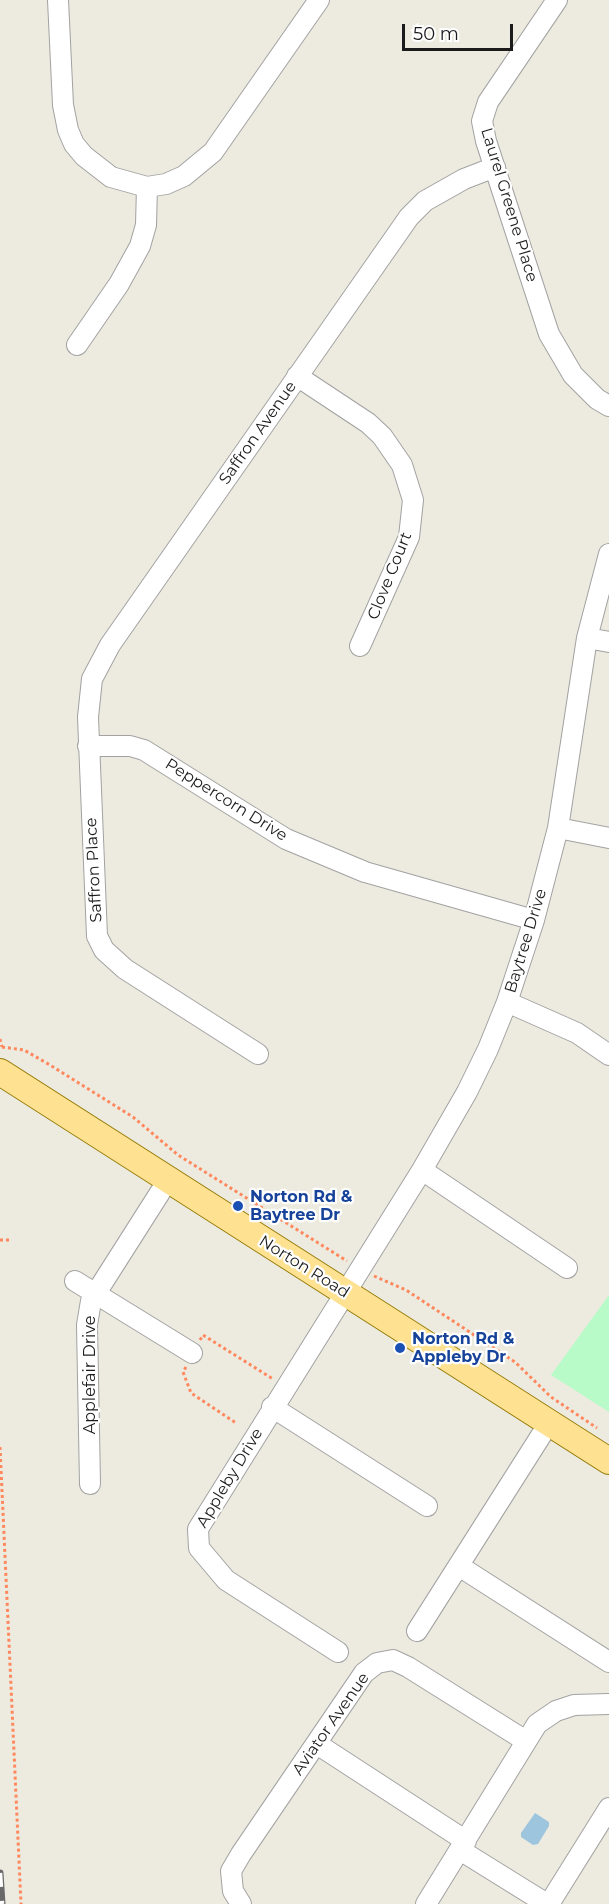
<!DOCTYPE html>
<html>
<head>
<meta charset="utf-8">
<style>
	body { margin:0 }
	#map { position:relative; width:609px; height:1904px; overflow:hidden; background:#edebdf; font-family:Montserrat,sans-serif }
	canvas { display:block }
	.scale { position:absolute; left:402px; top:24px; width:111px; height:27px; box-sizing:border-box; border:3px solid #1b1b1b; border-top:0; padding-left:8px; font-size:18px; line-height:21px; white-space:nowrap; color:#1b1b1b; -webkit-text-stroke:4px #fff; paint-order:stroke }
</style>
</head>
<body>
<div id="map">
<canvas width="609" height="1904"></canvas>
<div class="scale">50 m</div>
</div>
<script>
const ctx = document.querySelector('canvas').getContext('2d');
ctx.lineJoin = 'round';
function fill(path, color) {
  ctx.fillStyle = color;
  ctx.fill(path, 'evenodd');
}
function toPath(rows) {
  const path = new Path2D();
  for (const r of rows) {
    path.moveTo(r[0], r[1]);
    for (let i = 2; i < r.length; i += 2) path.lineTo(r[i], r[i + 1]);
  }
  return path;
}
function stroke(path, color, width, dash) {
  ctx.strokeStyle = color;
  ctx.lineWidth = width;
  ctx.lineCap = dash ? 'butt' : 'round';
  ctx.setLineDash(dash || []);
  ctx.stroke(path);
}
function drawText(font, color, halo, rows, align = 'center') {
  ctx.font = font + ' Montserrat,sans-serif';
  ctx.lineWidth = 4.5;
  ctx.setLineDash([]);
  ctx.textBaseline = 'middle';
  ctx.strokeStyle = halo;
  ctx.fillStyle = color;
  for (const [text, x, y, turn = 0] of rows) {
    ctx.save();
    ctx.translate(x, y);
    ctx.rotate((+turn || 0) * Math.PI / 180);
    ctx.textAlign = isNaN(turn) ? turn : align;
    if (halo) ctx.strokeText(text, 0, 0);
    ctx.fillText(text, 0, 0);
    ctx.restore();
  }
}
fill(toPath([
	[609,1295,609,1412,551,1375]
]), '#b8fbc8');
fill(toPath([
	[535,1813,549,1822,549,1826,538,1844,533,1845,521,1837,521,1833]
]), '#9dc5dd');
const minor = toPath([
	[58,0,63,105,68,130,74,144,84,156,111,177,147,187,166,184,184,176,213,152,319,0],
	[557,0,488,102,482,121,486,141,549,334,573,375,597,399,609,406],
	[77,345,119,284,140,246,146,225,147,187],
	[297,376,368,423,382,436,402,465,413,500,409,537,360,646],
	[587,638,609,642],
	[88,746,130,746,144,750,286,839,365,872,534,920],
	[558,828,609,838],
	[507,1002,577,1033,609,1055],
	[258,1054,125,969,104,950,97,936,88,717,92,679,110,645,409,217,425,201,464,179,495,167],
	[422,1170,567,1268],
	[75,1281,192,1353],
	[272,1407,427,1506],
	[90,1484,87,1325,91,1301,168,1180],
	[459,1566,609,1662],
	[417,1631,549,1423],
	[338,1652,226,1580,199,1548,198,1529,422,1170,467,1092,488,1049,507,1002,534,920,558,828,587,638,609,554],
	[317,1744,466,1841],
	[460,1850,547,1904],
	[241,1904,233,1891,231,1871,241,1854,364,1673,377,1663,393,1660,408,1667,526,1741],
	[426,1904,537,1724,556,1711,574,1705,609,1704],
	[549,1904,609,1808]
]);
const major = toPath([
	[0,1072,609,1461]
]);
stroke(minor, '#a2a2a2', 22);
stroke(major, '#917800', 28);
stroke(toPath([
	[0,1039,2,1047],
	[2,1047,24,1050,50,1065,133,1117,178,1155,347,1261],
	[0,1240,9,1240],
	[374,1276,406,1290,515,1362,551,1397,597,1428],
	[200,1340,203,1335,273,1379],
	[186,1367,183,1372,191,1393,236,1423],
	[0,1447,21,1904]
]), '#ff885e', 3, [3, 3]);
stroke(minor, '#fff', 20);
stroke(major, '#ffe192', 26);
const rail = toPath([
	[0,1873,2,1904]
]);
stroke(rail, '#696969', 7);
stroke(rail, '#fff', 4.5, [14]);
for (const [x, y, r, color] of [
	[238,1206,6,"#1a4fb4"],
	[400,1348,6,"#1a4fb4"]
]) {
  const dot = new Path2D();
  dot.arc(x, y, r, 0, 2 * Math.PI);
  ctx.fillStyle = color;
  ctx.fill(dot);
  stroke(dot, '#fff', 2);
}
drawText('16px', '#1b1b1b', '#fff', [
	["Laurel Greene Place",509,205,73],
	["Saffron Avenue",258,433,-55],
	["Clove Court",390,576,-68],
	["Peppercorn Drive",226,800,32],
	["Saffron Place",94,870,-93],
	["Baytree Drive",526,941,-73],
	["Norton Road",304,1267,32],
	["Applefair Drive",90,1375,-90],
	["Appleby Drive",230,1478,-59],
	["Aviator Avenue",331,1724,-55]
]);
drawText('bold 16px', '#164399', '#fff', [
	["Norton Rd &",250,1197],
	["Baytree Dr",250,1215],
	["Norton Rd &",412,1339],
	["Appleby Dr",412,1357]
], 'left');
</script>
</body>
</html>
